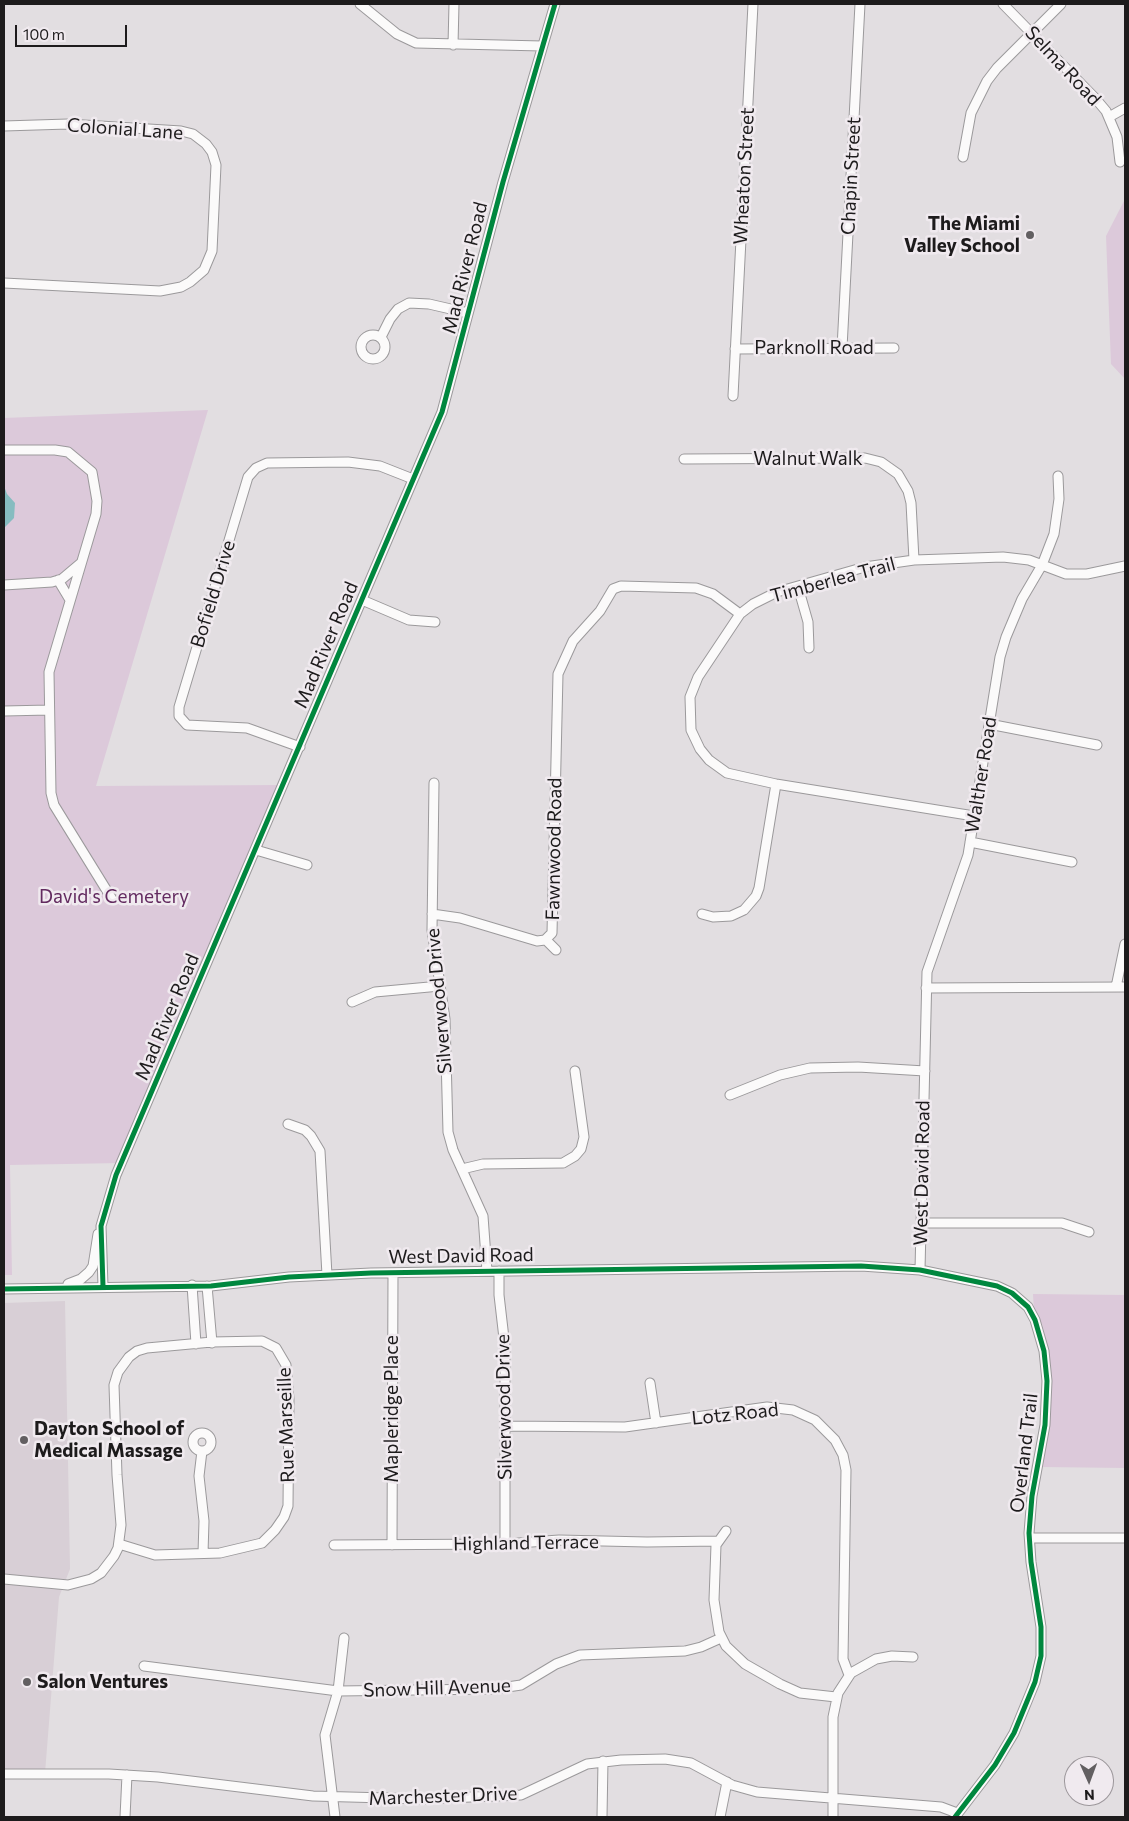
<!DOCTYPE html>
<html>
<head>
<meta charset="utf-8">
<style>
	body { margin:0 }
	#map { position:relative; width:1129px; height:1821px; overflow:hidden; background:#e2dee1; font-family:Commissioner,sans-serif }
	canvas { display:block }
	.frame { position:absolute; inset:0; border:5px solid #1d1b1c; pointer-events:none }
	.north { position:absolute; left:1064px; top:1756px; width:50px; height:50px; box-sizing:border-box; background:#f0eaef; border:1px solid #9c979b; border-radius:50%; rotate:178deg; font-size:14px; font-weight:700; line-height:20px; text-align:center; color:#1d1b1c }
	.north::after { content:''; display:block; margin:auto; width:18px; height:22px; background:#625f61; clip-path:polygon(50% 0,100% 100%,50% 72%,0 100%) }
	.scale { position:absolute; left:15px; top:25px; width:112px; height:22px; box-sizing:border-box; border:2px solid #1d1b1c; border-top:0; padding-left:6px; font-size:15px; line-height:18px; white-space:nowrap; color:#1d1b1c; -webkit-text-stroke:4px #f0eaef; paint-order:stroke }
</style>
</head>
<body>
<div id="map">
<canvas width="1129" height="1821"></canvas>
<div class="frame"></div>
<div class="north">N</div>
<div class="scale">100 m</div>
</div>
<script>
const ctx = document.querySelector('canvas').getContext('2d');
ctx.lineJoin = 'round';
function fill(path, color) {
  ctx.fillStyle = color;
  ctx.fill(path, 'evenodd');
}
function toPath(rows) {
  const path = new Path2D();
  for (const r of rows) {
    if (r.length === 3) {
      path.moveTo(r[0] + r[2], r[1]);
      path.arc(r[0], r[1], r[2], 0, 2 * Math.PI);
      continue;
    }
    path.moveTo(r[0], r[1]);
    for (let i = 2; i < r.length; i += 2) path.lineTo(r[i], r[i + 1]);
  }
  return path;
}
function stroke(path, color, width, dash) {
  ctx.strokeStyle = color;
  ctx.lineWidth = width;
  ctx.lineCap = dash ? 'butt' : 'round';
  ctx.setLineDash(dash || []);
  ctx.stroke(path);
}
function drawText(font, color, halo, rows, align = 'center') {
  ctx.font = font + ' Commissioner,sans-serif';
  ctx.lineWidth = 5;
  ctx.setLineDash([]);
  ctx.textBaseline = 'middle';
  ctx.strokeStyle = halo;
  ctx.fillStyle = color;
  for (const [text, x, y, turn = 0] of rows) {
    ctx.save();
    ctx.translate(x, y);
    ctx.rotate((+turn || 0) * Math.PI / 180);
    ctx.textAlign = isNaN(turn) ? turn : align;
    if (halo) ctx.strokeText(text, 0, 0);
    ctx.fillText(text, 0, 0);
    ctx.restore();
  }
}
fill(toPath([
	[65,1301,70,1569,59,1597,45,1773,4,1775,4,1303]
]), '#d8cfd6');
fill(toPath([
	[1125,199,1125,379,1111,364,1106,236],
	[208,410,96,786,283,785,121,1163,10,1165,12,1275,4,1275,4,418],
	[1033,1294,1125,1295,1125,1468,1043,1467,1051,1408,1051,1379,1048,1347,1042,1324,1034,1311]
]), '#dcc9da');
fill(toPath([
	[4,486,7,494,15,503,14,518,4,528]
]), '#86bcc0');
const minor = toPath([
	[360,4,397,34,416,43,542,46],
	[1003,4,1095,98,1106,111,1117,137,1120,162],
	[453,45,454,4],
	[1109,117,1125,108],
	[4,126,68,124,181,131,193,134,206,144,212,152,216,165,212,251,204,270,190,282,181,287,160,291,4,283],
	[963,157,971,113,987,81,997,68,1061,4],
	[373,347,12],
	[381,337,390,319,398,309,409,303,429,304,468,313],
	[842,348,860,4],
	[735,349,894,348],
	[733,396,753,4],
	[4,450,55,450,68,452,92,472,97,501,96,514,49,672,51,793,54,805,112,899],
	[684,459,865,458,881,462,898,474,908,491,911,503,914,560],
	[58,580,70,600],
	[4,585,52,582,62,579,81,563],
	[798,587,808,622,809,648],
	[362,600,409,620,435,622],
	[4,711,49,710],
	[989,724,1097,745],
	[300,747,247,728,187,725,179,716,179,707,248,477,256,468,267,463,348,462,380,466,413,479],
	[434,783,432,930,445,1019,448,1132,453,1150,483,1216,487,1271],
	[974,816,776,784,727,773,709,760,700,749,691,730,690,697,698,677,740,614,753,604,777,592,865,567,914,560,1003,557,1029,560,1066,574,1087,574,1125,566],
	[970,842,1072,862],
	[256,850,307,865],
	[432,914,460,918,537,941,545,940,552,933,558,674,573,641,600,611,613,589,621,586,696,588,713,594,740,614],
	[702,914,713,917,731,916,744,910,756,896,759,888,776,784],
	[546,940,556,950],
	[1116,987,1125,944],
	[926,988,1125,987],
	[352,1002,375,992,440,986],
	[730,1095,780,1075,810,1068,858,1067,925,1071],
	[288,1124,305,1130,311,1136,320,1151,327,1275],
	[462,1169,483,1164,563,1163,575,1156,581,1149,584,1137,575,1071],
	[921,1223,1062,1223,1089,1232],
	[920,1270,927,972,968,855,1000,657,1006,637,1022,599,1042,565,1054,534,1059,499,1058,476],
	[499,1271,499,1295,505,1347,505,1544],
	[68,1284,81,1279,89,1272,93,1266,98,1234],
	[192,1285,196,1344],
	[103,1286,101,1226,116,1175,442,412,503,182,555,4],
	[207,1286,212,1343],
	[4,1289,211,1286,289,1277,371,1273,861,1266,920,1270,997,1286,1012,1293,1028,1307,1035,1320,1044,1351,1047,1381,1045,1425,1032,1496,1029,1533,1031,1562,1041,1627,1041,1656,1035,1682,1014,1733,995,1765,955,1817],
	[650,1383,656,1423],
	[505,1426,625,1427,767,1407,793,1410,815,1420,835,1440,843,1455,846,1470,843,1659,849,1675],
	[202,1442,9],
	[202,1451,199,1476,204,1521,203,1553],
	[726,1531,716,1545,714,1600,719,1632,726,1646,745,1664,780,1684,800,1693,836,1697],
	[1030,1538,1125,1538],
	[334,1545,505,1544,559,1540,647,1542,718,1541],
	[392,1545,393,1273],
	[4,1579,68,1585,91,1579,101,1573,114,1556,118,1548,121,1525,117,1475,114,1385,118,1372,129,1357,137,1351,147,1348,212,1342,262,1341,276,1348,286,1365,289,1399,288,1506,284,1517,275,1530,262,1543,220,1553,155,1555,119,1544],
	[144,1666,338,1691,494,1689,521,1685,556,1664,580,1655,685,1651,701,1647,721,1638],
	[4,1774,109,1774,158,1777,313,1796,422,1799,521,1795,587,1764,621,1760,665,1759,691,1763,732,1785,757,1792,941,1807,957,1813],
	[125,1817,127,1775],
	[335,1817,325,1735,338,1691,344,1638],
	[602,1817,603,1761],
	[720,1817,727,1782],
	[833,1817,833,1717,838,1693,851,1673,876,1659,892,1656,913,1657]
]);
stroke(minor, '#9b999b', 11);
stroke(minor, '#fbfafa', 9);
stroke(toPath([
	[103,1286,101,1226,116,1175,442,412,503,182,555,4],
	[4,1289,211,1286,289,1277,371,1273,861,1266,920,1270,997,1286,1012,1293,1028,1307,1035,1320,1044,1351,1047,1381,1045,1425,1032,1496,1029,1533,1031,1562,1041,1627,1041,1656,1035,1682,1014,1733,995,1765,955,1817]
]), '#00873e', 5);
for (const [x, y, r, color] of [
	[1030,235,5,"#625f61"],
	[24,1440,5,"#625f61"],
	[27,1682,5,"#625f61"]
]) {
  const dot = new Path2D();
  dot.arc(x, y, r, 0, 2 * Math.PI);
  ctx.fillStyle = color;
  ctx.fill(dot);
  stroke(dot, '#f0eaef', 2);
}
drawText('19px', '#1d1b1c', '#f0eaef', [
	["Selma Road",1063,66,47],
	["Colonial Lane",125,129,4],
	["Wheaton Street",744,176,-87],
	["Chapin Street",851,176,-87],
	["Mad River Road",465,268,-76],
	["Parknoll Road",814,348],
	["Walnut Walk",808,459],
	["Timberlea Trail",833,580,-15],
	["Bofield Drive",213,594,-73],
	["Mad River Road",326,645,-67],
	["Walther Road",981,775,-81],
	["Fawnwood Road",554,849,-89],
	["Silverwood Drive",439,1001,-95],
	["Mad River Road",167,1017,-67],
	["West David Road",922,1173,-89],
	["West David Road",461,1256,-1],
	["Silverwood Drive",504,1407,-91],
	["Mapleridge Place",392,1409,-90],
	["Lotz Road",735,1414,-6],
	["Rue Marseille",286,1425,-92],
	["Overland Trail",1024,1453,-83],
	["Highland Terrace",526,1543,-1],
	["Snow Hill Avenue",437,1688,-2],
	["Marchester Drive",443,1796,-2]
]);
drawText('bold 19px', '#1d1b1c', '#f0eaef', [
	["The Miami",1020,224,"right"],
	["Valley School",1020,246,"right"],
	["Dayton School of",34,1429],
	["Medical Massage",34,1451],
	["Salon Ventures",37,1682]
], 'left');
drawText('19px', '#632b60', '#f0eaef', [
	["David's Cemetery",114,897]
]);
</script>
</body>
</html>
